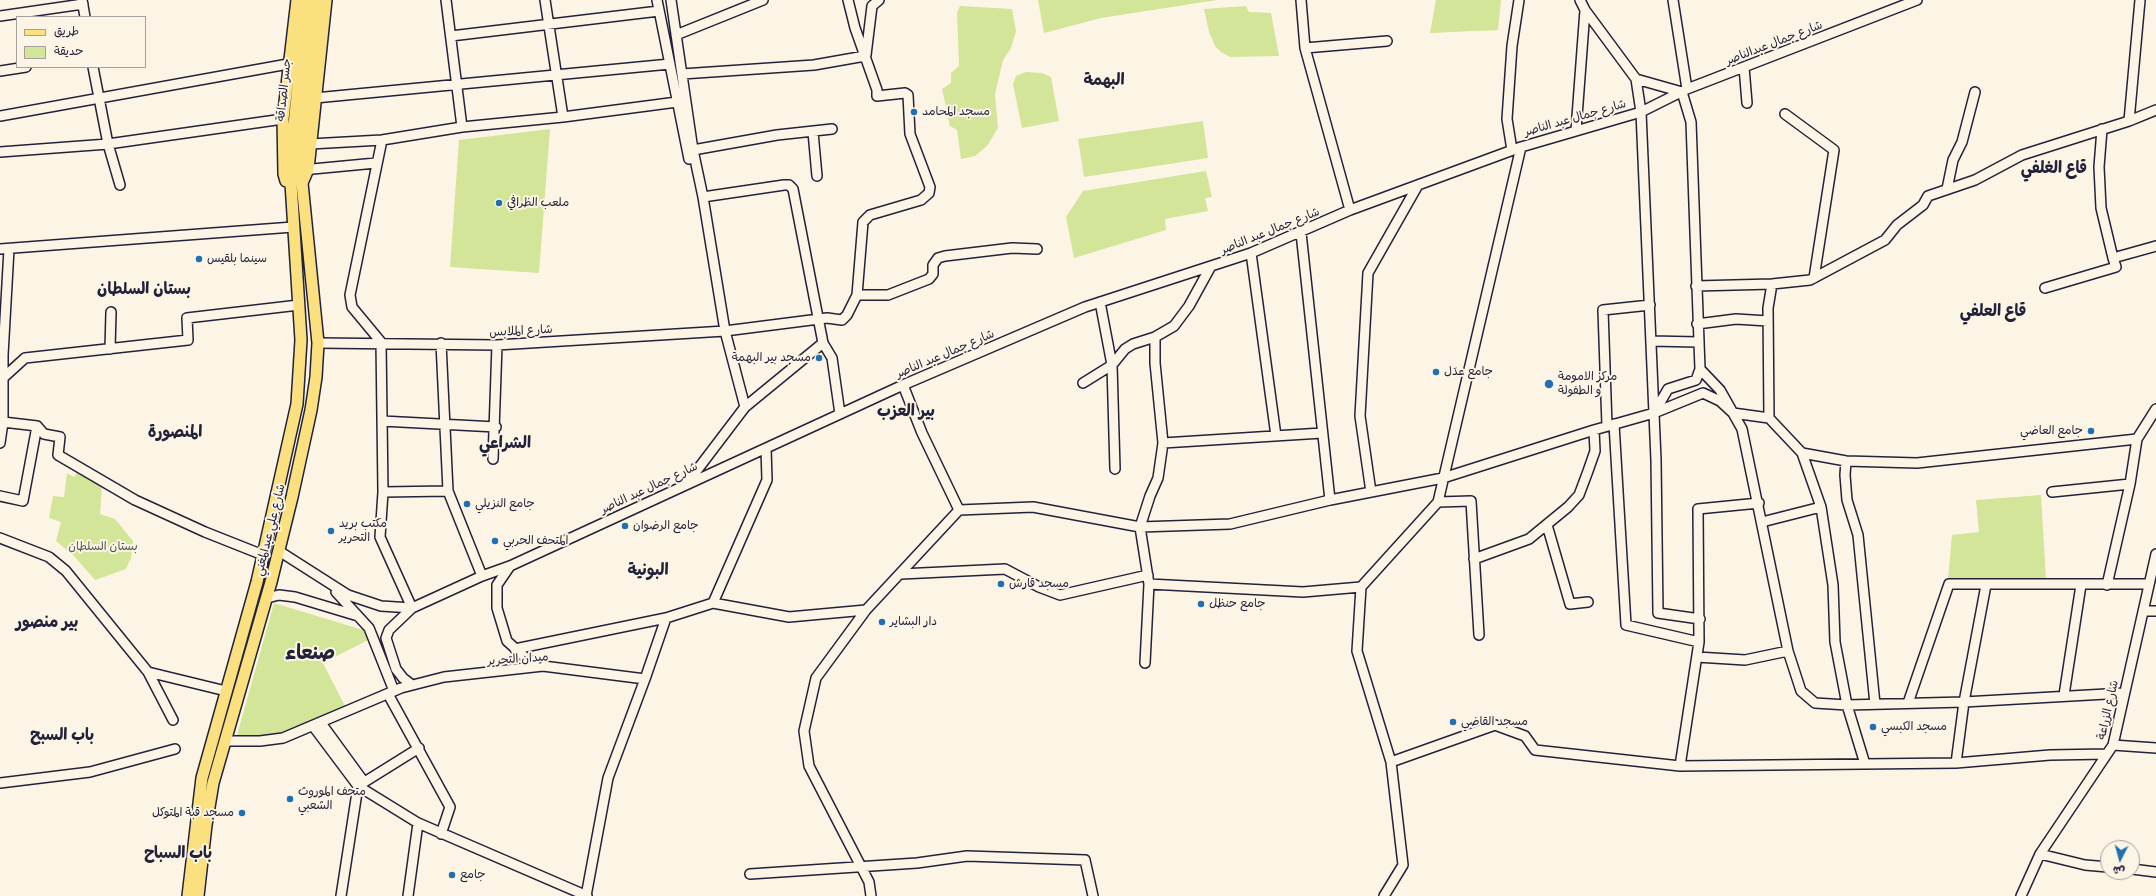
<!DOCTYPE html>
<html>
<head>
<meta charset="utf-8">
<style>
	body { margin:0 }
	#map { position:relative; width:2156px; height:896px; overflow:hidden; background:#fcf5e5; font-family:Delius,"Playpen Sans Arabic",sans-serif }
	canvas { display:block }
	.legend { position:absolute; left:16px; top:16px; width:130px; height:52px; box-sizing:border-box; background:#fcf5e5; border:1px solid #a5a1a1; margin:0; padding:5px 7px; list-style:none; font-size:12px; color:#22223b }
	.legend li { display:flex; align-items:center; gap:8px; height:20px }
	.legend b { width:20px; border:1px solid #a5a1a1 }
	.north { position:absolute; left:2100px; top:840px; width:40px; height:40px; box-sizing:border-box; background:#fcf5e5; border:1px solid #a5a1a1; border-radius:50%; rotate:186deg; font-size:11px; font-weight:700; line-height:16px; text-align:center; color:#22223b }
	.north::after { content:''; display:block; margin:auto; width:14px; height:18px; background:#1f6fb2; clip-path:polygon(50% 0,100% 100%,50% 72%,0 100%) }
</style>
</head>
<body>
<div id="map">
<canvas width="2156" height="896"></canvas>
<ul class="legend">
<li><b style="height:5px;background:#fbe080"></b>طريق</li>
<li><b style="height:11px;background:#d3e599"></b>حديقة</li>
</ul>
<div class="north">ش</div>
</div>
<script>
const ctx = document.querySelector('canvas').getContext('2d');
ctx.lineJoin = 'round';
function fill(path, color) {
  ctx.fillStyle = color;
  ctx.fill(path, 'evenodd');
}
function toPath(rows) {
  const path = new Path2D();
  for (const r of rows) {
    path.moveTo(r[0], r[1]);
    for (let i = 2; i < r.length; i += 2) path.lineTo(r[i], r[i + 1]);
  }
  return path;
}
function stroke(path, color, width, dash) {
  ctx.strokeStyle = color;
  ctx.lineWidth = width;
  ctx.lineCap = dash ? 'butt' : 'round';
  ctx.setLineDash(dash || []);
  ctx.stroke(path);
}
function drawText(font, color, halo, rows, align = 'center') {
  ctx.font = font + ' Delius,"Playpen Sans Arabic",sans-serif';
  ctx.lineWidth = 4;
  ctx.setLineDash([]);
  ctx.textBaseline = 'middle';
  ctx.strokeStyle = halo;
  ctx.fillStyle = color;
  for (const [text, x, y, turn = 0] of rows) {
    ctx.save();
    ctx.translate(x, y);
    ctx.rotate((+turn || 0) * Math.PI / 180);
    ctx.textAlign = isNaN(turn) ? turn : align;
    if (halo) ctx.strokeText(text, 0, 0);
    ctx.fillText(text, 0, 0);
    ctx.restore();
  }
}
fill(toPath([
	[1038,0,1217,0,1101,18,1044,33],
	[1436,0,1501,0,1498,30,1430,33],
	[960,6,1012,9,1016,31,1011,48,1003,60,995,94,998,128,987,146,975,156,961,159,957,130,950,126,942,89,951,83,951,73,959,66,957,13],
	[1246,6,1249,12,1271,13,1279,56,1230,57,1221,52,1215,46,1209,32,1204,9],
	[1026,72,1042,73,1051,77,1059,121,1022,128,1013,84,1016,76],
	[1203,121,1208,158,1084,177,1078,139],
	[550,129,539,273,450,267,459,140],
	[1206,171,1212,197,1205,198,1208,211,1165,219,1166,230,1074,258,1066,217,1083,191],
	[78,471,102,486,100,514,115,519,133,541,131,558,126,569,95,580,74,556,56,541,61,522,49,518,53,496,64,497,67,473,74,477],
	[2041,495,2046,579,1948,579,1952,535,1979,532,1976,500],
	[274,603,363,630,370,639,323,663,345,706,285,735,260,739,237,735]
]), '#d3e599');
const minor = toPath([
	[82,0,85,17],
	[446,0,462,127],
	[545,0,563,117],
	[657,0,689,159],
	[671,0,693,150,703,197,725,331,745,407],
	[1301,0,1305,48,1350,210],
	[1580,0,1585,10,1636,79,1641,112,1656,460,1658,613,1700,619],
	[1673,0,1687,89],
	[0,16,83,4],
	[676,35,763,0],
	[451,36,659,11],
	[1305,48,1387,41],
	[866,55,872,6,879,0],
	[93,67,108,144,120,185],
	[1744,67,1747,103],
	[0,71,26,67],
	[682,74,814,65,865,56],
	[1636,79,1682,92],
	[315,98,670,64],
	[1785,114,1834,150,1814,278],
	[0,116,288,64],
	[2129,121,2140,0],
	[2102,129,2099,167,2101,208,2113,258],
	[1576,130,1585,10],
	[813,132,817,176],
	[382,140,350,295,352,307,381,342,383,492,380,537,412,608,389,630,386,638,396,669,403,678,412,685],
	[310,144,382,140,462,127,563,117,677,102],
	[693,150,777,135,832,129],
	[1512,150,1507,119,1512,46,1519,0],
	[0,152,108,144,283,119],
	[302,170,376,163],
	[1947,189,1953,160,1962,142,1975,92],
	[703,197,784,185,789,185,793,189,823,343,832,358,840,414],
	[1301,233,1330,500],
	[0,249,293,227],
	[1251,253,1276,436],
	[1211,266,1189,306,1174,326,1155,337,1155,363,1163,443,1158,478,1150,496,1140,527,1149,584,1303,592,1361,587],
	[1696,286,1772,284,1810,280,1885,240,1897,225,1923,205,1928,196,1975,180,2022,155,2129,121,2156,110],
	[2045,288,2116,267,2113,258,2156,246],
	[857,295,888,295,929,279,933,274,933,265,938,258,945,256,1012,248,1037,249],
	[1100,302,1112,365,1115,469],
	[1697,324,1736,319,1768,321],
	[1651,341,1698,342],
	[318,343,497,345,725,331,827,318,842,320,847,315,857,295,863,222,870,215,921,200,929,193,930,187,910,134,908,95,905,93,877,96,877,90,855,28,848,0],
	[441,343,448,491,482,576],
	[110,349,111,312],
	[1700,369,1720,390,1742,429,1788,651,1801,691,1815,703,1847,705,1964,702,2124,693],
	[3,378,25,358,188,340,187,318,299,305],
	[1083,383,1112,365,1125,349,1133,344,1155,337],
	[903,385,922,433,959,510],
	[1654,413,1668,389,1696,380,1700,369,1691,122,1682,92],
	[1769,418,1768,308,1772,284],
	[382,421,496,427],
	[3,422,37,426,44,434,60,437,58,455,135,500,205,532,263,555],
	[1614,424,1626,625,1699,642],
	[1607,426,1603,310,1650,305],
	[0,443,3,422,3,355,9,249],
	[1163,443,1322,433],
	[1802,453,1846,461,1917,463,2137,439,2156,409],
	[493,459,497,345],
	[1846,461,1845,475,1847,500,1858,535,1875,704],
	[688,482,745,407,823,343],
	[383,492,448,491],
	[1371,492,1360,416,1368,273,1418,185],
	[2052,492,2130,484],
	[0,496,23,501,37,426],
	[1438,502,1471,501,1479,635],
	[1762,522,1821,507],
	[1547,525,1570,604,1588,602],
	[0,538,49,557,66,571,148,672,173,720],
	[279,551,348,595,381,606,412,608,482,576,510,566,903,385,1085,307,1251,253,1350,210,1521,147,1641,112,1687,89,1917,0],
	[1474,559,1529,539,1568,507,1579,495,1588,471,1595,451,1594,430],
	[510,566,497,585,497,608,507,641,527,659,543,666],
	[901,574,1005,569,1039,587,1060,595,1148,575],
	[2107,585,2130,484,2137,439],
	[336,592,369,628,394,691],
	[267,598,279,595,295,597,358,616],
	[713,603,767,480,766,448],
	[866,610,816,678,804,731,809,766,869,882,871,896],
	[2143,611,2156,611],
	[515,649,666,618,713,603,789,617,866,610,959,510,1033,507,1140,527,1230,524,1330,500,1443,478,1594,430,1654,413,1703,393,1720,401,1733,413,1769,418,1802,453,1821,507,1833,585,1835,642,1847,705,1865,764],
	[1697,657,1745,660,1788,651],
	[1145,663,1149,584],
	[148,672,226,691],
	[388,694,450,807,441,834],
	[2064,695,2081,585],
	[1908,703,1949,584,2149,584],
	[321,723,364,782],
	[313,726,358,786,418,823,587,896],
	[225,741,260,741,283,738,401,688,444,677,543,666,645,679],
	[2113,745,2156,748],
	[1391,762,1495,725,1525,736,1535,750,1680,766,1956,763,2050,755,2107,754],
	[1956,763,1964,702,1986,585],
	[1680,766,1699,642,1698,509,1759,503],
	[0,783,90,772,175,749],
	[2040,854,2085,865,2108,867],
	[2132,869,2156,872],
	[750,874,917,863,967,856,1085,860,1093,896],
	[341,896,358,786,419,748],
	[408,896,418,823],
	[586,896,608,778,645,679,666,618],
	[1384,896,1403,865,1391,762,1357,651,1361,587,1438,502,1521,147],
	[2021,896,2040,854,2113,745,2156,554]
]);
const major = toPath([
	[286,181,284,174,283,119,297,0],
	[302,183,308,169,326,0],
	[188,896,202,778,257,582,297,404,301,340,291,183,294,125,307,0],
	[198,896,206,825,213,783,271,582,292,497,311,410,316,377,318,343,300,163,302,121,316,0]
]);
stroke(minor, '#22223b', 12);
stroke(major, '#22223b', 14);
stroke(minor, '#fcf5e5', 9);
stroke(major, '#fbe080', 11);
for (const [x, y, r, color] of [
	[914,112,4,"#1f6fb2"],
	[499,203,4,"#1f6fb2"],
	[199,259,4,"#1f6fb2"],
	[819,358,4,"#1f6fb2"],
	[1436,372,4,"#1f6fb2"],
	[1549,384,5,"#1f6fb2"],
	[2091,431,4,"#1f6fb2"],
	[467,504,4,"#1f6fb2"],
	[625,526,4,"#1f6fb2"],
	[331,531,4,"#1f6fb2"],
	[495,541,4,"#1f6fb2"],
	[1001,584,4,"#1f6fb2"],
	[1201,604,4,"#1f6fb2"],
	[882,622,4,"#1f6fb2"],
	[1453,722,4,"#1f6fb2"],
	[1873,727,4,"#1f6fb2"],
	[290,799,4,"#1f6fb2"],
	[242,813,4,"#1f6fb2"],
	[452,875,4,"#1f6fb2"]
]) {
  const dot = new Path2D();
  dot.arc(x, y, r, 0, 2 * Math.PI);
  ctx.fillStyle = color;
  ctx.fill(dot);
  stroke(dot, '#fcf5e5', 1.5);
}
drawText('12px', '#22223b', '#fcf5e5', [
	["شارع جمال عبدالناصر",1774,43,-21],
	["جسر الصداقة",284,90,-84],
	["شارع جمال عبد الناصر",1575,118,-16],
	["شارع جمال عبد الناصر",1270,231,-22],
	["شارع الملابس",521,331,-3],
	["شارع جمال عبد الناصر",945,354,-23],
	["شارع جمال عبد الناصر",649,488,-25],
	["شارع علي عبدالمغني",270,530,-76],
	["ميدان التحرير",518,659,-4],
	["شارع الزراعة",2108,710,-77]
]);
drawText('12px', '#22223b', '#fcf5e5', [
	["مسجد المحامد",922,112],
	["ملعب الظرافي",507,203],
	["سينما بلقيس",207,259],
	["مسجد بير البهمة",811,358,"right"],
	["جامع عدَل",1444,372],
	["مركز الامومة",1558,377],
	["و الطفولة",1558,391],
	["جامع العاضي",2083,431,"right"],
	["جامع النزيلي",475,504],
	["مكتب بريد",339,524],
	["التحرير",339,538],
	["جامع الرضوان",633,526],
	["المتحف الحربي",503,541],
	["مسجد قارش",1009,584],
	["جامع حنظل",1209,604],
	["دار البشاير",890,622],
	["مسجد القاضي",1461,722],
	["مسجد الكبسي",1881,727],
	["متحف الموروث",298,792],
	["الشعبي",298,806],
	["مسجد قبة المتوكل",234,813,"right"],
	["جامع",460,875]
], 'left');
drawText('12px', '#4e5352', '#fcf5e5', [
	["بستان السلطان",103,547]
]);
drawText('bold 16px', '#22223b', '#fcf5e5', [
	["البهمة",1104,80],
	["قاع الغلفي",2054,168],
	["بستان السلطان",144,289],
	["قاع العلفي",1993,311],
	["بير العزب",906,411],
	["المنصورة",175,432],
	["الشراعي",505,443],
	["البونية",648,570],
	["بير منصور",47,622],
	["باب السبح",62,735],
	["باب السباح",178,853]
]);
drawText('bold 20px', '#22223b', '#fcf5e5', [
	["صنعاء",310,653]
]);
</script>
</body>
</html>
